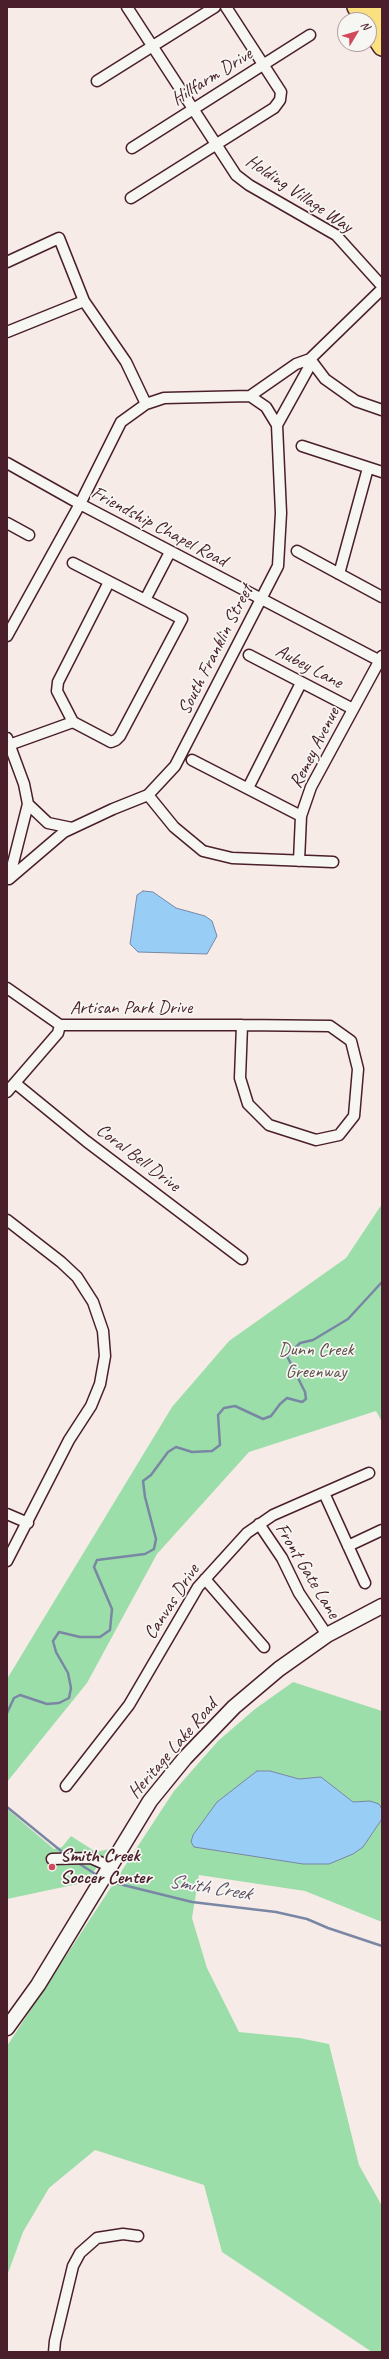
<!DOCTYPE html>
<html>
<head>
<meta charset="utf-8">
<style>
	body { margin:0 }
	#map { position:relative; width:389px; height:2359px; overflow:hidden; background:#f7ebe7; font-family:Caveat,sans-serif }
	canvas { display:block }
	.frame { position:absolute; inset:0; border:8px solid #4a1f2b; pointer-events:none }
	.north { position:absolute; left:337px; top:12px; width:40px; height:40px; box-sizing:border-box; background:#f6f6f2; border:1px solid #b1a0a2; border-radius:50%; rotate:52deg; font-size:11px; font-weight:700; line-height:16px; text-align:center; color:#4a1f2b }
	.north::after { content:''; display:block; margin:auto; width:14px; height:18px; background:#d1495b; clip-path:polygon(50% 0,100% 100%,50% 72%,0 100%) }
</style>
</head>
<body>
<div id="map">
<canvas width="389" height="2359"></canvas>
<div class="frame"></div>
<div class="north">N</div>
</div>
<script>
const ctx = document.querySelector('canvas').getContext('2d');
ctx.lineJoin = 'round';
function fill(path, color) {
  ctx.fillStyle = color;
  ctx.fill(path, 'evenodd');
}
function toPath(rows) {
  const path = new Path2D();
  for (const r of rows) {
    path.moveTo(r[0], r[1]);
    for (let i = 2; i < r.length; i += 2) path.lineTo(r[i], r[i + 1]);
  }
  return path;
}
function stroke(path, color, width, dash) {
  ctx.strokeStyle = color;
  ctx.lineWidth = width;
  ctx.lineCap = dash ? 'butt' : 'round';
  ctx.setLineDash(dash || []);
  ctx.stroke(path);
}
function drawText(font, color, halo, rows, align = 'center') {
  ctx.font = font + ' Caveat,sans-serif';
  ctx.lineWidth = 3.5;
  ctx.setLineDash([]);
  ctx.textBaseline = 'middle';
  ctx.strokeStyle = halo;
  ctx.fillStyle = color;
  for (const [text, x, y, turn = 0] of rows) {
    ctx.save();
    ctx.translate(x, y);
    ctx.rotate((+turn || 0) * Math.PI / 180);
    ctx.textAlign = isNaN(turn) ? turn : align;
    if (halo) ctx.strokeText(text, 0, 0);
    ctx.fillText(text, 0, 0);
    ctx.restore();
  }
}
fill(toPath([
	[382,1204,382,1422,376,1411,249,1452,157,1554,87,1683,7,1782,7,1679,172,1407,229,1341,346,1258],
	[293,1682,382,1711,382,1922,305,1891,199,1875,192,1918,207,1968,239,2032,299,2038,329,2044,359,2165,382,2206,382,2352,372,2352,222,2252,204,2185,95,2150,49,2188,23,2232,7,2276,7,2046,174,1791,218,1741,255,1709],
	[7,1809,54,1849,62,1847,71,1836,96,1852,109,1849,87,1882,7,1899]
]), '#9cdea9');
const water = toPath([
	[143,891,153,892,176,908,205,916,212,921,217,936,207,954,138,952,130,944,137,895,143,891],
	[257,1771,270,1771,299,1779,321,1777,353,1802,370,1801,379,1804,382,1809,382,1819,363,1847,353,1854,329,1864,303,1864,194,1847,191,1842,193,1835,217,1802,257,1771]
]);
fill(water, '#98cdf6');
stroke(water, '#7987a5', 1);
stroke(toPath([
	[7,1713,14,1698,20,1695,47,1704,59,1703,69,1698,71,1688,68,1673,56,1652,53,1641,59,1632,80,1637,100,1637,110,1630,112,1609,94,1567,97,1560,145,1554,154,1549,156,1539,145,1497,143,1481,151,1475,168,1452,176,1447,192,1452,212,1451,220,1445,218,1415,224,1408,235,1406,263,1419,271,1416,280,1404,287,1398,302,1402,306,1399,305,1392,287,1356,300,1343,313,1340,348,1319,382,1282],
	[7,1807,66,1855],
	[75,1861,100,1877],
	[107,1881,192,1902,276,1912,307,1919,328,1928,382,1946]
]), '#7987a5', 2.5);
const minor = toPath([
	[127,7,236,175,249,185,336,235,382,286],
	[97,81,215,7],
	[132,148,310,35],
	[131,198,274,108,280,100,281,92,226,7],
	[7,262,59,238,84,301,126,362,146,404],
	[7,332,84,301],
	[310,359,325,379,356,401,382,410],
	[250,396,266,407,277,425],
	[302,446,382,472],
	[7,463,80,504,382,662],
	[7,523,29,535],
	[297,551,382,597],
	[339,574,368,468],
	[145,600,170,552],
	[7,636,80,504,121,422,146,404,164,398,250,396,296,364,310,359,382,289],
	[249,655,353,709],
	[73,722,57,691,58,682,109,582],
	[7,738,24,784,28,804,9,879],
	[9,745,73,722,111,742,116,740,120,736,182,619,73,563],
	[192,760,301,816],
	[248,788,301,683],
	[148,795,174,827,203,851,232,858,333,862],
	[28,804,48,823,72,828],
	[299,861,301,816,311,787,382,656],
	[9,879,64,832,113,809,148,795,175,766,278,566,281,513,277,425,308,369,310,359],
	[7,988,60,1025,242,1025,330,1026,351,1041,358,1069,354,1116,339,1135,316,1140,269,1125,248,1104,240,1078,242,1025],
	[15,1083,86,1141,242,1259],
	[7,1092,58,1033,60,1025],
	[7,1220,61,1262,77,1277,93,1302,103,1331,105,1356,100,1384,91,1406,69,1440,7,1561],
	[324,1493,365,1583],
	[7,1514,28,1523],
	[259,1524,282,1558,299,1593,327,1635],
	[348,1546,382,1530],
	[205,1579,264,1647],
	[66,1786,129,1705,198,1587,247,1533,273,1515,369,1473],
	[52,1859,91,1858,109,1866],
	[54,2352,55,2341,73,2266,80,2253,97,2238,123,2234,138,2236]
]);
const secondary = toPath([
	[7,2028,38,1985,150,1801,185,1758,234,1707,279,1669,327,1635,382,1606]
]);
const trunk = toPath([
	[356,7,364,20],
	[372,7,382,22],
	[369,27,382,47]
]);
stroke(minor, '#4a1f2b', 13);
stroke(secondary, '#4a1f2b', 17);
stroke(trunk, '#4a1f2b', 20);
stroke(minor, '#f6f6f2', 10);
stroke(secondary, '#f6f6f2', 14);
stroke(trunk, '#fbe080', 17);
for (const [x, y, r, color] of [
	[52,1867,4,"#d1495b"]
]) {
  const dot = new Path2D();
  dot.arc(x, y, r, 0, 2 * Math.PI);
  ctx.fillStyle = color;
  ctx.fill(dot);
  stroke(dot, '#f6f6f2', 1.5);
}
drawText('19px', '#4a1f2b', '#f6f6f2', [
	["Hillfarm Drive",212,77,-32],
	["Holding Village Way",299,194,34],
	["Friendship Chapel Road",159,527,28],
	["South Franklin Street",216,650,-63],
	["Aubey Lane",309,667,28],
	["Remey Avenue",315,748,-63],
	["Artisan Park Drive",131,1008],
	["Coral Bell Drive",138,1158,37],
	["Front Gate Lane",307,1571,59],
	["Canvas Drive",172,1602,-57],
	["Heritage Lake Road",173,1749,-49]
]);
drawText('19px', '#5e4f4a', '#f6f6f2', [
	["Dunn Creek",316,1350],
	["Greenway",316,1372]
]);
drawText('bold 19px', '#4a1f2b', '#f6f6f2', [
	["Smith Creek",60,1856],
	["Soccer Center",60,1878]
], 'left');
drawText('italic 20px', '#615368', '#f6f6f2', [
	["Smith Creek",210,1888,9]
]);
</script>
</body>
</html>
